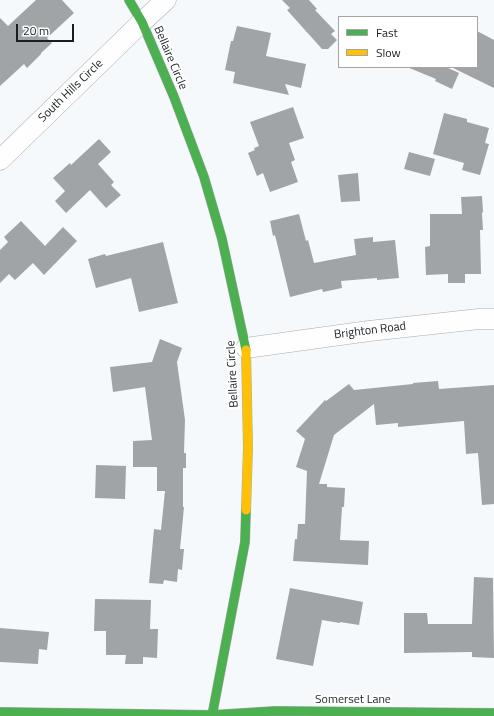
<!DOCTYPE html>
<html>
<head>
<meta charset="utf-8">
<style>
	body { margin:0 }
	#map { position:relative; width:494px; height:716px; overflow:hidden; background:#f6f9fb; font-family:"Titillium Web",sans-serif }
	canvas { display:block }
	.legend { position:absolute; left:338px; top:16px; width:140px; height:52px; box-sizing:border-box; background:#fff; border:1px solid #a3a5a6; margin:0; padding:5px 7px; list-style:none; font-size:12px; color:#181e21 }
	.legend li { display:flex; align-items:center; gap:8px; height:20px }
	.legend b { width:20px; border:1px solid #a3a5a6 }
	.scale { position:absolute; left:16px; top:24px; width:58px; height:18px; box-sizing:border-box; border:2px solid #181e21; border-top:0; padding-left:5px; font-size:12px; line-height:14px; white-space:nowrap; color:#181e21; -webkit-text-stroke:3px #fff; paint-order:stroke }
</style>
</head>
<body>
<div id="map">
<canvas width="494" height="716"></canvas>
<ul class="legend">
<li><b style="height:5px;background:#4caf50"></b>Fast</li>
<li><b style="height:5px;background:#ffc107"></b>Slow</li>
</ul>
<div class="scale">20 m</div>
</div>
<script>
const ctx = document.querySelector('canvas').getContext('2d');
ctx.lineJoin = 'round';
function fill(path, color) {
  ctx.fillStyle = color;
  ctx.fill(path, 'evenodd');
}
function toPath(rows) {
  const path = new Path2D();
  for (const r of rows) {
    path.moveTo(r[0], r[1]);
    for (let i = 2; i < r.length; i += 2) path.lineTo(r[i], r[i + 1]);
  }
  return path;
}
function stroke(path, color, width, dash) {
  ctx.strokeStyle = color;
  ctx.lineWidth = width;
  ctx.lineCap = dash ? 'butt' : 'round';
  ctx.setLineDash(dash || []);
  ctx.stroke(path);
}
function drawText(font, color, halo, rows, align = 'center') {
  ctx.font = font + ' "Titillium Web",sans-serif';
  ctx.lineWidth = 4;
  ctx.setLineDash([]);
  ctx.textBaseline = 'middle';
  ctx.strokeStyle = halo;
  ctx.fillStyle = color;
  for (const [text, x, y, turn = 0] of rows) {
    ctx.save();
    ctx.translate(x, y);
    ctx.rotate((+turn || 0) * Math.PI / 180);
    ctx.textAlign = isNaN(turn) ? turn : align;
    if (halo) ctx.strokeText(text, 0, 0);
    ctx.fillText(text, 0, 0);
    ctx.restore();
  }
}
fill(toPath([
	[36,0,62,0,74,13,47,38,52,43,41,53,41,54,27,68,24,64,0,86,0,18,8,26],
	[282,0,309,0,317,9,315,10,335,31,331,34,337,40,328,49,322,49,287,10,290,8],
	[237,26,271,33,266,56,306,64,301,88,285,84,289,95,233,83,235,72,225,70,231,41,233,41],
	[477,31,494,40,494,88,451,67,477,67],
	[407,67,446,67,459,73,452,89,435,81,436,79],
	[293,107,304,138,289,143,295,160,291,162,298,182,270,192,263,173,257,176,248,153,255,150,254,148,259,146,250,122],
	[444,113,467,119,467,122,489,128,485,143,489,144,480,175,462,170,464,163,433,154],
	[99,139,111,152,98,164,114,182,111,185,121,195,106,208,90,190,66,213,55,201,65,191,53,178,70,163,71,165],
	[409,152,435,159,430,176,404,169],
	[358,173,360,201,341,202,338,175],
	[482,196,483,212,482,213,483,230,480,230,481,274,465,274,465,283,448,283,448,274,426,275,425,247,430,246,430,214,462,214,461,197],
	[299,214,306,241,308,240,314,263,356,255,354,239,373,237,373,242,395,240,399,278,377,280,377,278,341,281,342,288,323,292,322,289,290,297,275,235,273,236,270,221],
	[21,221,45,246,63,227,77,241,44,275,33,263,15,280,9,274,0,283,0,250,8,242,4,237],
	[163,242,178,303,139,312,131,278,96,288,88,259,105,254,106,256],
	[160,339,182,348,177,362,185,420,184,453,186,453,186,468,183,468,183,507,184,507,180,549,184,549,182,570,178,569,177,582,164,580,163,584,149,583,154,529,161,530,165,491,157,491,157,467,133,467,133,441,152,440,145,387,113,392,110,367,152,362],
	[438,381,439,389,494,385,494,504,482,505,478,453,466,454,464,421,398,427,398,423,376,425,374,404,334,435,319,484,327,484,327,487,345,488,344,507,342,507,340,540,369,541,368,565,293,561,295,539,297,539,298,524,305,524,307,471,296,467,305,439,296,431,325,400,326,401,349,384,354,390,413,384,413,383],
	[96,465,126,466,125,499,95,498],
	[474,577,493,578,494,658,472,657,472,652,404,653,404,613,427,613,428,624,472,624],
	[290,588,363,602,359,625,340,622,340,623,322,620,313,666,276,659],
	[95,599,151,600,150,629,158,629,157,658,143,657,143,664,125,664,126,655,106,655,106,631,94,631],
	[0,628,49,632,47,650,39,649,38,664,0,662]
]), '#a0a4a6');
const street = toPath([
	[0,160,142,22,166,0],
	[246,348,369,331,479,319,494,319]
]);
const fast = toPath([
	[129,0,142,22,174,97,204,177,222,239,246,350],
	[0,712,212,715,275,711,494,713],
	[212,716,245,542,246,510]
]);
const slow = toPath([
	[246,510,248,447,246,350]
]);
stroke(street, '#a7acaf', 21);
stroke(fast, '#a7acaf', 10);
stroke(slow, '#a7acaf', 10);
stroke(street, '#fefefe', 20);
stroke(fast, '#4caf50', 9);
stroke(slow, '#ffc107', 9);
drawText('12px', '#181e21', '#fff', [
	["Bellaire Circle",170,58,67],
	["South Hills Circle",71,91,-44],
	["Brighton Road",370,331,-7],
	["Bellaire Circle",233,374,-93],
	["Somerset Lane",353,700]
]);
</script>
</body>
</html>
